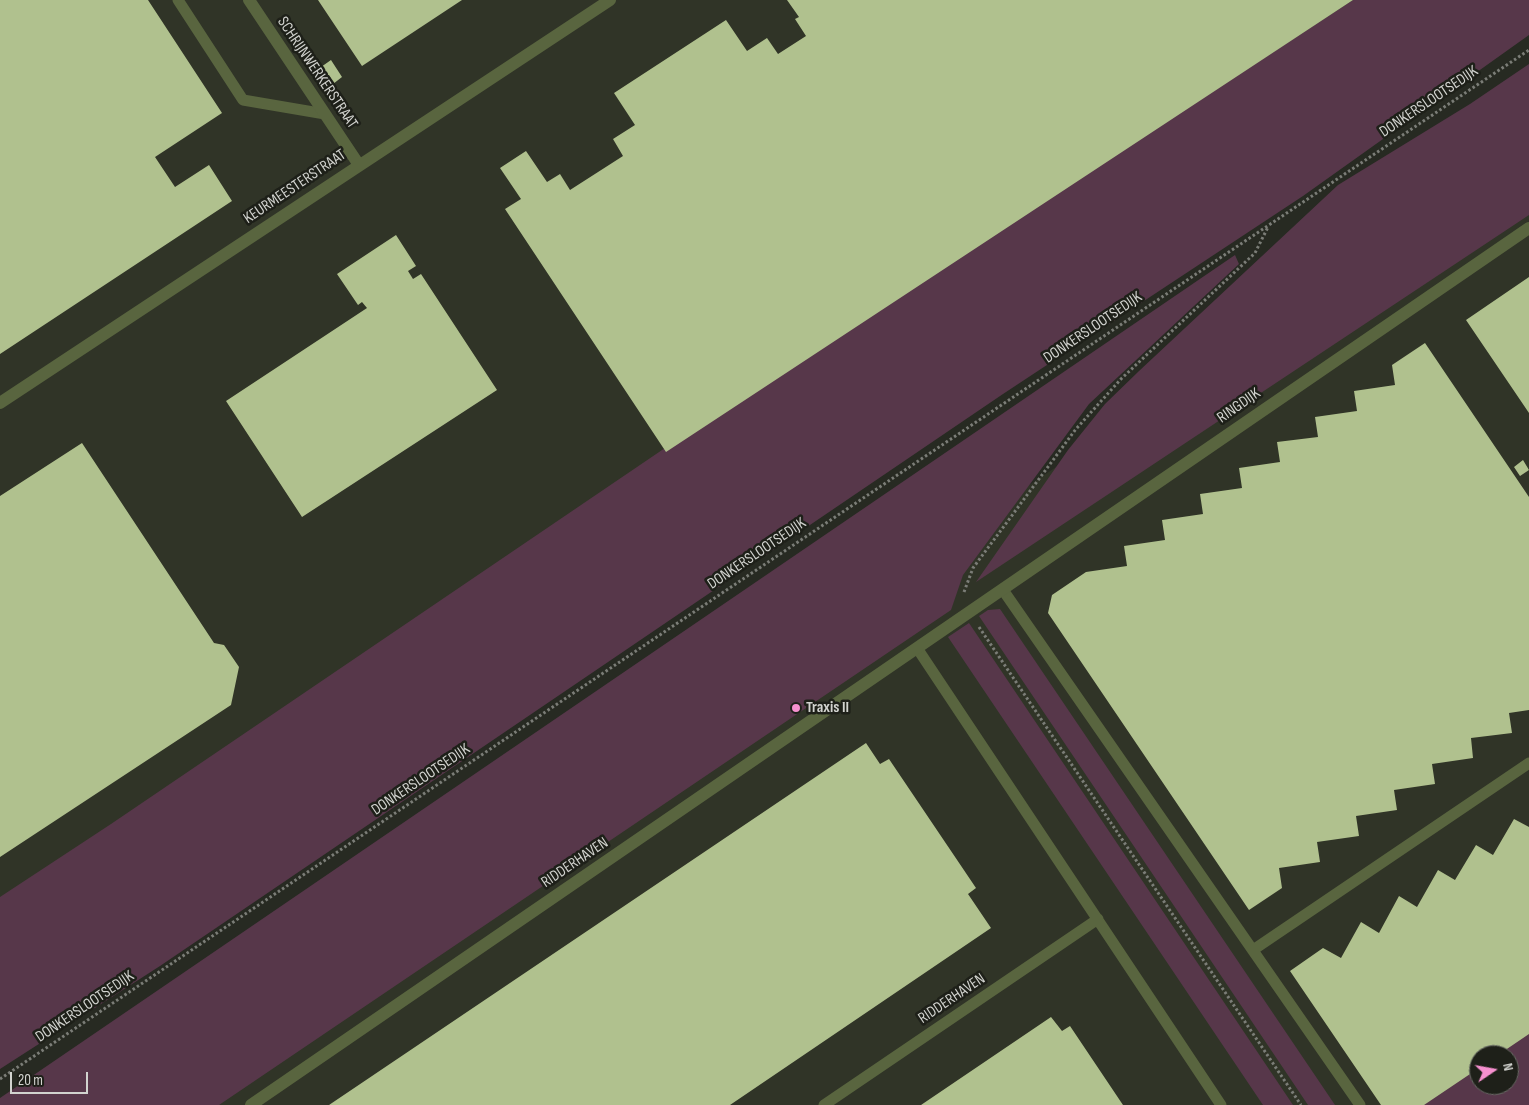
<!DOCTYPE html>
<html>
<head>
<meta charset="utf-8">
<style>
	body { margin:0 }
	#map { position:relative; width:1529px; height:1105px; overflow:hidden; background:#272a22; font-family:"Sofia Sans Condensed",sans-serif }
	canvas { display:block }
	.north { position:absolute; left:1469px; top:1045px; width:50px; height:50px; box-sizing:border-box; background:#1e2019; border:1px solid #666862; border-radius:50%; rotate:78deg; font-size:14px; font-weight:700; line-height:20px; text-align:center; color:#d2d3cf }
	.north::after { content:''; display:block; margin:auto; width:18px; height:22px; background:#f690cf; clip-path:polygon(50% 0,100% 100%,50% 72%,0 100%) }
	.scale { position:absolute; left:10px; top:1072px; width:78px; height:22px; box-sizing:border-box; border:2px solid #d2d3cf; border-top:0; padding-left:6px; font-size:15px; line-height:18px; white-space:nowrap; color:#d2d3cf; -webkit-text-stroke:4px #1e2019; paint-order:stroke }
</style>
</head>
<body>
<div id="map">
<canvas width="1529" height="1105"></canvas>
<div class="north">N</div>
<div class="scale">20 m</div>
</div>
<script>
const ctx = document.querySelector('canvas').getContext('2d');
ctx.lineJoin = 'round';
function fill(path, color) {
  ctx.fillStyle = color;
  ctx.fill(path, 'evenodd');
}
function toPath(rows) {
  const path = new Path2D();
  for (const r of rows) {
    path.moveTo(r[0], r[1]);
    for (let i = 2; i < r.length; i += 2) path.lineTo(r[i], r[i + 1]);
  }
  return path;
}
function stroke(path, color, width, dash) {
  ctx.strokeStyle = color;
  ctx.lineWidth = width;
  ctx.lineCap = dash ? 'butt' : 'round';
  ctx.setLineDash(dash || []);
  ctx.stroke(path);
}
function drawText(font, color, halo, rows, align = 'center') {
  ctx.font = font + ' "Sofia Sans Condensed",sans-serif';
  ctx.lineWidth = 5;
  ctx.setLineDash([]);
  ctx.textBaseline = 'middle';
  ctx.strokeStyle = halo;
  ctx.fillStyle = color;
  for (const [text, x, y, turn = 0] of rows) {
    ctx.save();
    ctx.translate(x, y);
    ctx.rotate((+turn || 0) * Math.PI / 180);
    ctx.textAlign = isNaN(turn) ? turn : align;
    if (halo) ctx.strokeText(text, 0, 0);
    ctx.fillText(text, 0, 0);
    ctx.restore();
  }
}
fill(toPath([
	[0,0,1484,0,0,987],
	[1529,147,1529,1105,113,1105],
	[1479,1055,1509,1055,1509,1085,1479,1085]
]), '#303427');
fill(toPath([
	[1353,0,1529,0,1529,35,1303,196,1003,394,160,966,0,1069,0,897,111,824,665,448],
	[1529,64,1529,215,976,582,1068,450,1105,404,1139,371,1338,185,1470,104],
	[1235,255,1239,264,1089,404,963,575,951,610,219,1105,0,1105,0,1098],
	[1000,609,1335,1105,1308,1105,979,616,988,610],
	[969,623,1293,1105,1263,1105,948,637],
	[1529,1033,1529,1105,1422,1105,1479,1066,1479,1085,1509,1085,1509,1055,1496,1055]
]), '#57374a');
fill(toPath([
	[0,0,148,0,222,113,155,157,175,187,209,165,232,201,0,354],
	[318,0,462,0,362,66],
	[787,0,1353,0,666,452,505,209,521,199,500,168,526,151,547,182,560,174,570,190,623,156,613,139,635,125,614,93,726,20,747,51,767,38,778,54,806,36,795,19,799,17],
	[331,60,342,77,333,84,321,67],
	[396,235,416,266,408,271,413,279,421,274,497,390,302,517,226,401,367,308,362,302,358,305,337,274],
	[1529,277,1529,413,1466,320],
	[1425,343,1529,497,1529,710,1509,713,1512,733,1471,738,1473,758,1432,764,1435,784,1394,790,1397,810,1356,816,1359,836,1317,842,1320,862,1279,868,1282,888,1249,910,1048,613,1052,595,1086,572,1127,566,1124,546,1165,540,1162,520,1203,514,1200,494,1242,488,1239,468,1280,462,1277,442,1318,437,1315,417,1357,411,1354,391,1395,385,1392,365],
	[82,443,214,643,224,645,239,667,231,705,0,857,0,496],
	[1523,460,1529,470,1520,476,1514,467],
	[866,743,880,764,889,759,976,888,968,894,991,928,730,1105,329,1105],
	[1514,819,1529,827,1529,1034,1498,1055,1479,1055,1479,1068,1424,1105,1381,1105,1290,971,1323,948,1341,958,1361,922,1379,933,1399,896,1417,907,1438,870,1455,880,1476,845,1493,855],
	[1051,1017,1062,1031,1070,1026,1123,1105,921,1105]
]), '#b0c18e');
stroke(toPath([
	[964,592,973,568,1076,429,1121,379,1255,253,1268,227],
	[979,627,1301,1105],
	[0,1079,1529,50]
]), '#7b7d77', 3, [2.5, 2.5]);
stroke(toPath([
	[178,0,243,100,325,114],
	[1003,590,1360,1105],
	[917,648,1221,1105],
	[1253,950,1529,763],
	[824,1105,1098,919]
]), '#59653f', 11);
stroke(toPath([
	[249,0,359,165],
	[0,403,610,0],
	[251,1105,1529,228]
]), '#59653f', 12);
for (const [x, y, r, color] of [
	[796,708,5,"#f690cf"]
]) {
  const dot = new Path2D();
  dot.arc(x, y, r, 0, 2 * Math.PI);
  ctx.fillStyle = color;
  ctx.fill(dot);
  stroke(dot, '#1e2019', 2);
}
drawText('16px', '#d2d3cf', '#1e2019', [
	["SCHRIJNWERKERSTRAAT",317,73,56],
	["DONKERSLOOTSEDIJK",1429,102,-34],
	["KEURMEESTERSTRAAT",295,187,-34],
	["DONKERSLOOTSEDIJK",1093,328,-34],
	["RINGDIJK",1239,406,-35],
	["DONKERSLOOTSEDIJK",757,554,-34],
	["DONKERSLOOTSEDIJK",421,780,-34],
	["RIDDERHAVEN",575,863,-34],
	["RIDDERHAVEN",952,999,-34],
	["DONKERSLOOTSEDIJK",85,1007,-34]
]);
drawText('bold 16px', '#d2d3cf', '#1e2019', [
	["Traxis II",806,708]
], 'left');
</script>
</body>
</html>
